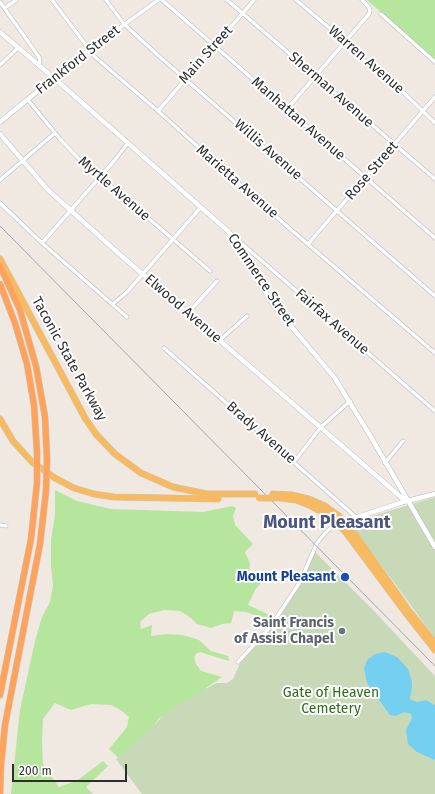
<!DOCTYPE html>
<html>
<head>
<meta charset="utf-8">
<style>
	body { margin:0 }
	#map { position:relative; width:435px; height:794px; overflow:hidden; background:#efe9e1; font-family:"Fira Sans",sans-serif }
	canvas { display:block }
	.scale { position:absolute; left:12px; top:764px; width:115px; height:18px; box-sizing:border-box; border:2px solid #2e2e2e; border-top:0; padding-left:5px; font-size:12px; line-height:14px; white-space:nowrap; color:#2e2e2e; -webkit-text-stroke:3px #fff; paint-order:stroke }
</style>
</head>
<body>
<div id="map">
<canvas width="435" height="794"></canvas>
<div class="scale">200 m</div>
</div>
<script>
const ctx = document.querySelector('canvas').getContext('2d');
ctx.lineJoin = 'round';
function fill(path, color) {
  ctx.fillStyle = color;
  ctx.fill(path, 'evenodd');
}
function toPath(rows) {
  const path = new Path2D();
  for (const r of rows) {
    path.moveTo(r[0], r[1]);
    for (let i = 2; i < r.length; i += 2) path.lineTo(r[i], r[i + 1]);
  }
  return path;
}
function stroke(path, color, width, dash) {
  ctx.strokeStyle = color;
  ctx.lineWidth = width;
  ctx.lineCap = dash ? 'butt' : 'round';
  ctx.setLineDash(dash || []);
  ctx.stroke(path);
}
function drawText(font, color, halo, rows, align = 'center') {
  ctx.font = font + ' "Fira Sans",sans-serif';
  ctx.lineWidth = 4;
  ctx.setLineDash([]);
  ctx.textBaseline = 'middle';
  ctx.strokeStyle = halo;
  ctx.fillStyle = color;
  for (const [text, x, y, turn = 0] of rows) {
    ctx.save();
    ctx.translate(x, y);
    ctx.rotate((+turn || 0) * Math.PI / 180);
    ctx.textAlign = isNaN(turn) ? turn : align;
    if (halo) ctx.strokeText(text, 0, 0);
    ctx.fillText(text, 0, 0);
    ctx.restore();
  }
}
fill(toPath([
	[367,0,435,0,435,59,396,25],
	[55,490,77,501,111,509,203,512,232,506,236,508,233,516,235,525,253,544,245,552,250,563,249,574,261,583,255,590,248,605,272,616,264,628,255,615,246,612,234,611,231,623,222,624,211,628,197,624,191,618,180,611,164,610,149,614,140,622,141,629,152,625,151,636,166,634,183,635,199,640,211,651,228,656,229,661,200,652,196,654,194,657,196,664,201,671,222,677,206,688,212,697,159,718,142,745,124,763,109,749,127,727,129,717,122,711,111,705,91,704,71,710,55,703,43,719,42,742,43,764,59,787,78,780,103,761,108,766,86,787,93,794,11,794,20,710,35,641,42,617,50,602,53,585,51,566,51,540,55,514]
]), '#b6e59e');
fill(toPath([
	[435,497,435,638,350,523],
	[315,552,373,610,435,676,435,794,142,794,116,759,152,728,165,713,216,683,227,683,233,679,241,661,266,636,298,588]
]), '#c8d9b8');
fill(toPath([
	[385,652,397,657,408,669,412,682,412,688,410,698,411,700,417,702,426,700,435,705,435,760,417,752,408,744,406,730,412,718,411,714,404,712,396,716,390,715,367,683,364,669,367,660,375,654]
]), '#75cff0');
const minor = toPath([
	[52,0,95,57,158,111,289,228,435,353],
	[106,0,124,24,161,58,435,296],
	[162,0,435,238],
	[227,0,435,179],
	[296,0,345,41,360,57,404,93,435,123],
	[0,2,39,57,40,62,38,65],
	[5,8,16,0],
	[381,14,435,62],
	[0,65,18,48],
	[52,77,158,0],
	[28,100,60,139,78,158,210,271],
	[287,109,369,14,370,10,368,6,362,0],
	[158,111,254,0],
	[0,180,55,133],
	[0,203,42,243,127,317],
	[232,235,435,411],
	[42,243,114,161,128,143],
	[308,244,435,97],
	[113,304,127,292,201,207],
	[188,313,217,281],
	[220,340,247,316],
	[164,348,357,518],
	[294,462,321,427,350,401],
	[385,463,403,441],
	[0,525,6,526],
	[238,662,271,626,300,582,317,543,326,532,337,523]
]);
const tertiary = toPath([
	[0,32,62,85,229,232,274,306,334,377,368,432,435,547],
	[0,122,50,81,52,77],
	[0,134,48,190,117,252,356,458,403,499,408,500],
	[343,522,403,502,435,494]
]);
const trunk = toPath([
	[0,259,85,418,96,434,115,454,141,473,173,487,207,494,255,494],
	[0,419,13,441,32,462,55,478,74,488,94,494,114,497,218,499],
	[273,494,292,495,309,499,325,506,339,516,357,537,409,611,435,643],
	[280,498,296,500,309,505,324,513,337,523,347,534,405,612,435,650]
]);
const motorway = toPath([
	[0,266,20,310,36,366,45,417,47,459],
	[0,284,15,323,27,364,34,405,37,452],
	[0,695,31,539,37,483],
	[0,794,1,765,5,725,40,544,46,491]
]);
stroke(minor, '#b4b7c1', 4.5);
stroke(tertiary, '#b4b7c1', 5.5);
stroke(trunk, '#c9c9c9', 7);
stroke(motorway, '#c9c9c9', 7);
stroke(minor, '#fff', 3.5);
stroke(tertiary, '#fff', 4.5);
stroke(trunk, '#f8ba60', 6);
stroke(motorway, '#ffa35c', 6);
stroke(toPath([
	[0,226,435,666]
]), '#a3a6b8', 1);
const trunkBridge = toPath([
	[259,498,278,498]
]);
const motorwayBridge = toPath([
	[37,483,37,452],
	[46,491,47,459]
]);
stroke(trunkBridge, '#c9c9c9', 7, []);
stroke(motorwayBridge, '#c9c9c9', 7, []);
stroke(trunkBridge, '#f8ba60', 6);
stroke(motorwayBridge, '#ffa35c', 6);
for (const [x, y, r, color] of [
	[345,577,5,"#1a4fb4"],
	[342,631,4,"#6b7280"]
]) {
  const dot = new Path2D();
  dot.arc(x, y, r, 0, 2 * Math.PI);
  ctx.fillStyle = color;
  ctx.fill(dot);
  stroke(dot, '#fff', 1.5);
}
drawText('14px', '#2e2e2e', '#fff', [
	["Main Street",206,55,-48],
	["Frankford Street",78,60,-38],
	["Warren Avenue",366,60,41],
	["Sherman Avenue",331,90,41],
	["Manhattan Avenue",298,119,41],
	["Willis Avenue",268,150,41],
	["Rose Street",372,171,-49],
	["Marietta Avenue",237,182,41],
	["Myrtle Avenue",114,189,41],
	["Commerce Street",261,280,56],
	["Elwood Avenue",183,309,41],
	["Fairfax Avenue",332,322,41],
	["Taconic State Parkway",69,359,61],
	["Brady Avenue",261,433,41]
]);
drawText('bold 14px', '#164399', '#fff', [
	["Mount Pleasant",336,577]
], 'right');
drawText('bold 14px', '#5b616d', '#fff', [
	["Saint Francis",334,623],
	["of Assisi Chapel",334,639]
], 'right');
drawText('14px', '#2c6e1b', '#fff', [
	["Gate of Heaven",331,693],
	["Cemetery",331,709]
]);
drawText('bold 18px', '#4d5680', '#fff', [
	["Mount Pleasant",327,523]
]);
</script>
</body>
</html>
